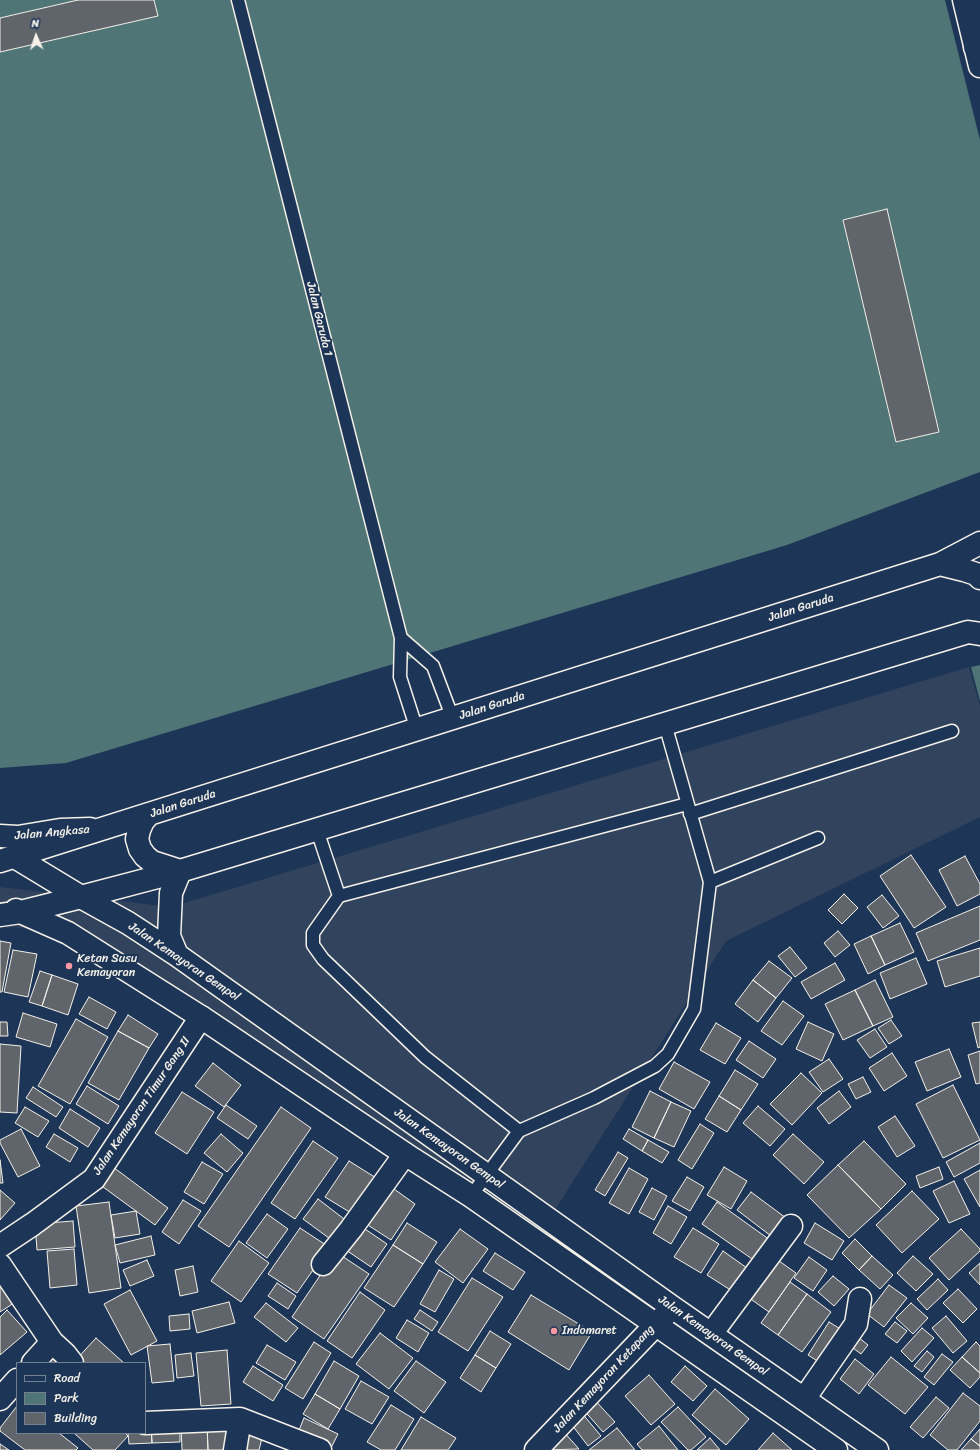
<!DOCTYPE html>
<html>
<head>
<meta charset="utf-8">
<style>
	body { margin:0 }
	#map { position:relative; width:980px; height:1450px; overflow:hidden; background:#1d3557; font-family:Sriracha,sans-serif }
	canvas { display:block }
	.legend { position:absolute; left:16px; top:1362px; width:130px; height:72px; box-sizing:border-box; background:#1d3557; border:1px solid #738091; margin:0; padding:5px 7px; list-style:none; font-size:12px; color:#f4f1e8 }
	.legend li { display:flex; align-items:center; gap:8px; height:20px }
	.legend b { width:20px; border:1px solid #738091 }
	.north { position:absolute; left:16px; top:16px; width:40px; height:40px; -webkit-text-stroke:3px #1d3557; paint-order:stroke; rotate:357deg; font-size:11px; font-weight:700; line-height:16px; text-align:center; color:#f4f1e8 }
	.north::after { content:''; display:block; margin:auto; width:14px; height:18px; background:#f4f1e8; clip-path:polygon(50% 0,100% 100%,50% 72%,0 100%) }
</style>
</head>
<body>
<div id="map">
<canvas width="980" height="1450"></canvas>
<ul class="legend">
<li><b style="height:5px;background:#1d3557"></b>Road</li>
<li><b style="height:11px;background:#4f7577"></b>Park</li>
<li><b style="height:11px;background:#60646b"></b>Building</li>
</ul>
<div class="north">N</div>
</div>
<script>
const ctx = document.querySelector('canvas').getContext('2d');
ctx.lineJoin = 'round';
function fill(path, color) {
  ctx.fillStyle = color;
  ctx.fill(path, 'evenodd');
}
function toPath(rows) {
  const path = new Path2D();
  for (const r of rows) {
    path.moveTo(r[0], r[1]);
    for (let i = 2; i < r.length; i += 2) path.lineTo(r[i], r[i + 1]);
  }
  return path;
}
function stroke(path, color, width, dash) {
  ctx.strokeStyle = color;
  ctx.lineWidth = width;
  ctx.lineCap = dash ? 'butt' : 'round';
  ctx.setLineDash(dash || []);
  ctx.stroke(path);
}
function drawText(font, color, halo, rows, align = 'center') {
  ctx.font = font + ' Sriracha,sans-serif';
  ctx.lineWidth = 4;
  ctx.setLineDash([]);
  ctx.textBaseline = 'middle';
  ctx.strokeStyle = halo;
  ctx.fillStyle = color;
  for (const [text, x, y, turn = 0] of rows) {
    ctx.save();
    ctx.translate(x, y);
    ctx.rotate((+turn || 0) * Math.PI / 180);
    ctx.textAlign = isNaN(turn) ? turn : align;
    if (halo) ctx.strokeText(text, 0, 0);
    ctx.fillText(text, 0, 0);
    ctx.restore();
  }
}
fill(toPath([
	[969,667,980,706,980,817,726,941,530,1249,208,1036,68,933,14,927,0,928,0,887,171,907]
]), '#31435d');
fill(toPath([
	[0,0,945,0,980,140,980,472,787,545,66,763,0,768],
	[980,665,980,701,971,667]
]), '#4f7577');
const building = toPath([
	[78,0,154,0,158,16,0,52,0,18,78,0],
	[887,209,939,432,896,442,843,220,887,209],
	[911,855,946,907,914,928,880,876,911,855],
	[965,856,980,884,980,894,957,906,939,870,965,856],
	[844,894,858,908,842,924,828,910,844,894],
	[882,895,899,916,883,928,867,907,882,895],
	[980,906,980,940,928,961,916,933,980,906],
	[900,923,914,952,885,965,871,936,900,923],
	[838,931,850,945,835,957,824,943,838,931],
	[871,936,885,965,868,974,854,944,871,936],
	[0,941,11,943,2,992,0,992,0,941],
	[790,947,807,968,795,977,778,956,790,947],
	[980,948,980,976,945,987,937,961,980,948],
	[13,950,37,954,28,997,4,992,13,950],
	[916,958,927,984,890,999,880,973,916,958],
	[769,961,792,978,776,998,753,980,769,961],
	[835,963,845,980,811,999,801,982,835,963],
	[40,971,52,975,42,1006,29,1002,40,971],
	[52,975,78,984,68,1015,42,1006,52,975],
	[753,980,776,998,758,1022,735,1004,753,980],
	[875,980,893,1017,873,1026,855,990,875,980],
	[855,990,873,1026,843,1040,825,1004,855,990],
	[89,997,116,1012,107,1029,79,1014,89,997],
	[783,1001,804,1016,782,1045,761,1031,783,1001],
	[23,1013,57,1024,50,1047,16,1037,23,1013],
	[128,1015,158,1034,149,1048,118,1031,128,1015],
	[76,1019,108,1037,70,1104,38,1086,76,1019],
	[891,1020,902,1036,889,1044,878,1028,891,1020],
	[0,1022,7,1022,8,1036,0,1036,0,1022],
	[808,1022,834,1034,822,1061,796,1049,808,1022],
	[980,1022,980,1047,978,1048,972,1023,980,1022],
	[716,1023,741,1038,725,1064,700,1050,716,1023],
	[875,1029,887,1047,870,1058,857,1040,875,1029],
	[118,1031,149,1048,119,1100,88,1083,118,1031],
	[749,1041,776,1059,763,1078,736,1060,749,1041],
	[0,1044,21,1046,17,1113,0,1112,0,1044],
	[949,1049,961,1077,927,1091,915,1062,949,1049],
	[980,1051,980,1083,976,1084,968,1055,980,1051],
	[892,1053,907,1076,884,1091,869,1068,892,1053],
	[829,1059,843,1079,823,1092,809,1072,829,1059],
	[674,1062,710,1082,694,1109,659,1089,674,1062],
	[213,1063,241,1085,224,1107,195,1086,213,1063],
	[735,1070,758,1084,741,1110,719,1096,735,1070],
	[801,1073,822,1093,792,1125,770,1104,801,1073],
	[863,1077,871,1092,856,1099,848,1084,863,1077],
	[953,1085,980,1140,943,1158,916,1104,953,1085],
	[87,1086,119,1106,108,1124,76,1104,87,1086],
	[33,1087,63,1107,56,1117,26,1098,33,1087],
	[650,1091,671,1102,654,1138,632,1127,650,1091],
	[839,1091,851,1107,829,1124,817,1108,839,1091],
	[182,1092,214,1112,187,1154,155,1133,182,1092],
	[719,1096,741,1110,727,1132,705,1119,719,1096],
	[671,1102,691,1111,674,1147,654,1138,671,1102],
	[226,1105,257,1126,248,1139,217,1118,226,1105],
	[758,1106,785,1129,770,1146,743,1123,758,1106],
	[25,1107,49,1121,38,1137,15,1123,25,1107],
	[281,1107,311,1128,229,1247,198,1226,281,1107],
	[70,1109,100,1128,88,1147,59,1128,70,1109],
	[895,1116,915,1146,897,1157,878,1127,895,1116],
	[700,1124,714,1133,692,1169,678,1160,700,1124],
	[21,1129,40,1166,18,1177,0,1143,0,1140,21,1129],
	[629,1129,648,1140,642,1151,623,1139,629,1129],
	[54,1134,78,1148,70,1162,46,1147,54,1134],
	[221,1134,243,1153,227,1172,204,1153,221,1134],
	[793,1134,824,1162,804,1184,773,1155,793,1134],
	[648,1140,669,1152,662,1163,642,1151,648,1140],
	[313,1141,338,1158,295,1219,271,1203,313,1141],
	[864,1141,906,1184,881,1209,838,1165,864,1141],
	[980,1143,980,1163,954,1177,946,1162,980,1143],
	[618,1152,628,1158,605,1196,595,1190,618,1152],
	[0,1160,3,1183,0,1183,0,1160],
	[349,1161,381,1181,356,1216,325,1197,349,1161],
	[202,1162,223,1174,204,1204,184,1192,202,1162],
	[838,1165,881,1209,849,1238,807,1195,838,1165],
	[113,1167,168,1208,155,1225,99,1184,113,1167],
	[724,1167,747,1181,731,1209,707,1195,724,1167],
	[939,1167,943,1179,920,1188,916,1176,939,1167],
	[629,1168,648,1179,629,1214,609,1203,629,1168],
	[980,1170,980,1207,964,1179,980,1170],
	[687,1177,704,1187,690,1211,672,1201,687,1177],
	[954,1181,970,1214,949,1223,933,1191,954,1181],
	[387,1184,415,1204,391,1240,360,1220,387,1184],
	[652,1188,667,1196,654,1220,639,1212,652,1188],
	[0,1190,15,1203,0,1220,0,1190],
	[912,1191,939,1219,902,1253,876,1225,912,1191],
	[751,1192,786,1218,771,1236,737,1210,751,1192],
	[318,1199,352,1225,337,1244,303,1219,318,1199],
	[183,1200,201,1211,179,1244,162,1232,183,1200],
	[109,1202,121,1288,89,1293,76,1206,109,1202],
	[717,1202,770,1240,755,1261,702,1224,717,1202],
	[668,1206,687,1217,671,1244,653,1233,668,1206],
	[136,1211,140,1234,115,1238,111,1215,136,1211],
	[267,1214,288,1229,267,1258,246,1243,267,1214],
	[73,1221,75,1247,37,1250,35,1224,73,1221],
	[407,1223,437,1242,423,1264,393,1245,407,1223],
	[815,1223,844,1241,832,1260,804,1243,815,1223],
	[362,1227,387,1244,371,1267,346,1250,362,1227],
	[300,1228,329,1247,297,1293,268,1274,300,1228],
	[693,1228,719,1244,701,1273,674,1257,693,1228],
	[460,1229,488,1249,463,1283,435,1262,460,1229],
	[961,1229,980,1249,980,1251,949,1280,929,1258,961,1229],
	[151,1236,155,1255,120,1263,115,1245,151,1236],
	[855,1239,872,1256,859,1270,842,1253,855,1239],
	[239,1241,269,1263,241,1302,211,1281,239,1241],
	[393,1245,423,1264,394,1307,364,1288,393,1245],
	[74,1249,77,1285,50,1288,47,1251,74,1249],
	[723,1251,747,1268,732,1291,707,1275,723,1251],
	[336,1252,369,1274,324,1339,292,1317,336,1252],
	[495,1253,525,1272,513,1290,483,1271,495,1253],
	[772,1256,796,1273,769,1312,745,1295,772,1256],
	[872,1256,893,1275,880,1289,859,1270,872,1256],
	[913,1256,933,1274,916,1291,897,1273,913,1256],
	[809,1257,827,1270,813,1291,794,1278,809,1257],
	[147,1260,154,1276,130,1286,123,1270,147,1260],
	[980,1263,980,1285,969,1273,980,1263],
	[193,1266,198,1292,180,1296,175,1270,193,1266],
	[439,1270,454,1279,435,1312,420,1304,439,1270],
	[0,1276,17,1301,0,1312,0,1276],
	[833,1276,849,1289,834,1306,818,1292,833,1276],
	[472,1278,503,1297,468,1351,438,1332,472,1278],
	[938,1279,948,1290,927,1310,917,1299,938,1279],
	[790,1282,807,1294,778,1335,761,1323,790,1282],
	[277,1283,296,1296,288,1309,268,1296,277,1283],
	[889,1285,907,1298,884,1327,867,1314,889,1285],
	[958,1289,977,1309,963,1323,943,1303,958,1289],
	[130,1290,157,1341,131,1355,104,1304,130,1290],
	[360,1292,385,1310,352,1358,327,1341,360,1292],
	[807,1294,831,1312,802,1352,778,1335,807,1294],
	[531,1295,592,1332,569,1370,508,1332,531,1295],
	[229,1302,235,1323,197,1333,192,1311,229,1302],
	[266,1303,298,1328,286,1342,254,1317,266,1303],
	[911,1303,928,1318,913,1334,896,1318,911,1303],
	[7,1310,27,1332,0,1355,0,1317,7,1310],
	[420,1310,438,1322,432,1331,414,1319,420,1310],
	[189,1314,190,1329,170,1331,169,1316,189,1314],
	[946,1316,967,1341,953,1353,932,1328,946,1316],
	[407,1320,429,1333,418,1352,396,1338,407,1320],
	[829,1322,847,1333,825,1366,808,1355,829,1322],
	[895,1322,907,1331,897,1343,885,1334,895,1322],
	[922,1328,934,1338,912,1362,901,1351,922,1328],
	[490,1331,511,1344,496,1368,475,1355,490,1331],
	[380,1333,413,1358,389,1389,356,1364,380,1333],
	[853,1333,868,1345,861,1354,845,1342,853,1333],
	[96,1338,124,1363,75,1363,74,1362,96,1338],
	[314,1342,331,1353,303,1399,285,1388,314,1342],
	[976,1342,980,1346,980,1373,962,1357,976,1342],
	[170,1344,174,1381,152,1383,147,1346,170,1344],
	[267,1345,296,1362,285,1380,256,1363,267,1345],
	[227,1350,231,1404,201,1406,196,1353,227,1350],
	[927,1351,934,1357,922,1372,914,1366,927,1351],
	[191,1353,194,1376,177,1378,175,1355,191,1353],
	[53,1354,67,1363,47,1363,53,1354],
	[942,1354,953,1362,934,1385,924,1377,942,1354],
	[475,1355,496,1368,481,1392,460,1378,475,1355],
	[891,1357,928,1387,905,1414,868,1385,891,1357],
	[962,1357,980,1373,980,1377,970,1388,950,1370,962,1357],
	[855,1359,874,1374,859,1394,840,1379,855,1359],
	[334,1361,359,1376,340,1409,315,1394,334,1361],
	[416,1361,446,1382,424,1413,394,1391,416,1361],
	[253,1366,283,1385,273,1401,243,1382,253,1366],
	[685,1366,707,1386,693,1401,671,1382,685,1366],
	[649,1375,675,1404,651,1425,625,1396,649,1375],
	[361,1381,389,1397,372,1424,345,1409,361,1381],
	[715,1389,749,1419,726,1445,692,1415,715,1389],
	[963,1393,980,1406,980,1421,957,1450,948,1450,930,1435,963,1393],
	[315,1394,340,1409,328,1429,303,1414,315,1394],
	[592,1397,615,1422,603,1432,581,1407,592,1397],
	[936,1397,949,1408,923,1438,910,1427,936,1397],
	[391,1405,414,1419,395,1450,381,1450,367,1442,391,1405],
	[17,1406,17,1433,59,1433,78,1448,76,1450,25,1450,0,1431,0,1428,17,1406],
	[678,1407,706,1437,691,1450,688,1450,661,1422,678,1407],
	[581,1412,601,1436,588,1446,569,1421,581,1412],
	[421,1417,456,1438,448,1450,401,1450,421,1417],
	[304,1418,338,1434,330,1450,297,1435,304,1418],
	[207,1424,228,1424,229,1450,208,1450,207,1424],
	[207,1424,208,1450,182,1450,181,1425,207,1424],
	[180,1425,180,1442,152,1443,151,1426,180,1425],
	[151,1426,152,1443,129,1444,128,1433,145,1433,151,1426],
	[244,1426,264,1430,259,1450,238,1450,244,1426],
	[659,1426,678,1450,642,1450,637,1444,659,1426],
	[617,1428,635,1450,589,1450,617,1428],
	[980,1429,980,1446,971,1439,980,1429],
	[563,1431,579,1449,542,1450,563,1431],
	[74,1433,125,1433,128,1436,115,1450,93,1450,74,1433],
	[773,1433,792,1450,758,1450,773,1433],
	[710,1438,720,1450,697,1450,710,1438],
	[971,1439,980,1446,980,1450,961,1450,971,1439],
	[0,1444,9,1450,0,1450,0,1444]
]);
fill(building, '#60646b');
stroke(building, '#f4f1e8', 1);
const service = toPath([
	[238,0,401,638,400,677,417,730],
	[401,638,433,666,453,719],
	[690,814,952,731],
	[317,830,339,896,313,933,313,945,323,959,425,1057,519,1131],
	[710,882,818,838],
	[339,896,687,804],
	[471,1196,519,1131,594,1098,655,1066,668,1054,694,1009,710,882,665,724]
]);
const minor = toPath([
	[0,1246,33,1224,94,1179,201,1017],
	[323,1264,351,1229,405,1154],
	[0,1265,52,1342,33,1363],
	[711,1334,791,1226],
	[52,1342,65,1354,72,1363],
	[0,1399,17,1380],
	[804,1399,856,1324,860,1299],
	[145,1423,240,1419,320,1450],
	[235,1450,240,1419]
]);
const tertiary = toPath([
	[0,836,18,837,60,830,90,829],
	[536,1450,668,1312]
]);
const secondary = toPath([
	[964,0,980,66],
	[940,564,964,570,976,574,980,578],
	[149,814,143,821,139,830,137,839,140,849,145,856,152,862,180,871,171,893,169,936,177,955],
	[15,857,81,897,128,923,177,955,672,1307,877,1450],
	[0,861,940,564,980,543],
	[16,910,68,933,201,1017,405,1154,471,1196,836,1450],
	[0,915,21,912,81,897,180,871,968,632,980,634]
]);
const primary = toPath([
	[975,47,977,0]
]);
stroke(service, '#f4f1e8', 15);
stroke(minor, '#f4f1e8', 25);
stroke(tertiary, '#f4f1e8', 25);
stroke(secondary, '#f4f1e8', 25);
stroke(primary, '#f4f1e8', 25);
stroke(service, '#1d3557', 12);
stroke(minor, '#1d3557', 22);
stroke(tertiary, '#1d3557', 22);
stroke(secondary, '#1d3557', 22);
stroke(primary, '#1d3557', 22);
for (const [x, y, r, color] of [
	[69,966,4,"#ff9aa2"],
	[554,1331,4,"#ff9aa2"]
]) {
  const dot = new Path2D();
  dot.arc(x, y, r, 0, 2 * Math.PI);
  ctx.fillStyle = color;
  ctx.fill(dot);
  stroke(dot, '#1d3557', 1.5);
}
drawText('12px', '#f4f1e8', '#1d3557', [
	["Jalan Garuda 1",319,319,76],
	["Jalan Garuda",801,608,-18],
	["Jalan Garuda",492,706,-18],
	["Jalan Garuda",183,804,-18],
	["Jalan Angkasa",52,833,-5],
	["Jalan Kemayoran Gempol",184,962,34],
	["Jalan Kemayoran Timur Gang II",142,1106,-56],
	["Jalan Kemayoran Gempol",449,1149,35],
	["Jalan Kemayoran Gempol",713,1336,35],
	["Jalan Kemayoran Ketapang",604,1379,-47]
]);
drawText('12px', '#f4f1e8', '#1d3557', [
	["Ketan Susu",77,959],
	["Kemayoran",77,973],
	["Indomaret",562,1331]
], 'left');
</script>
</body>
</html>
